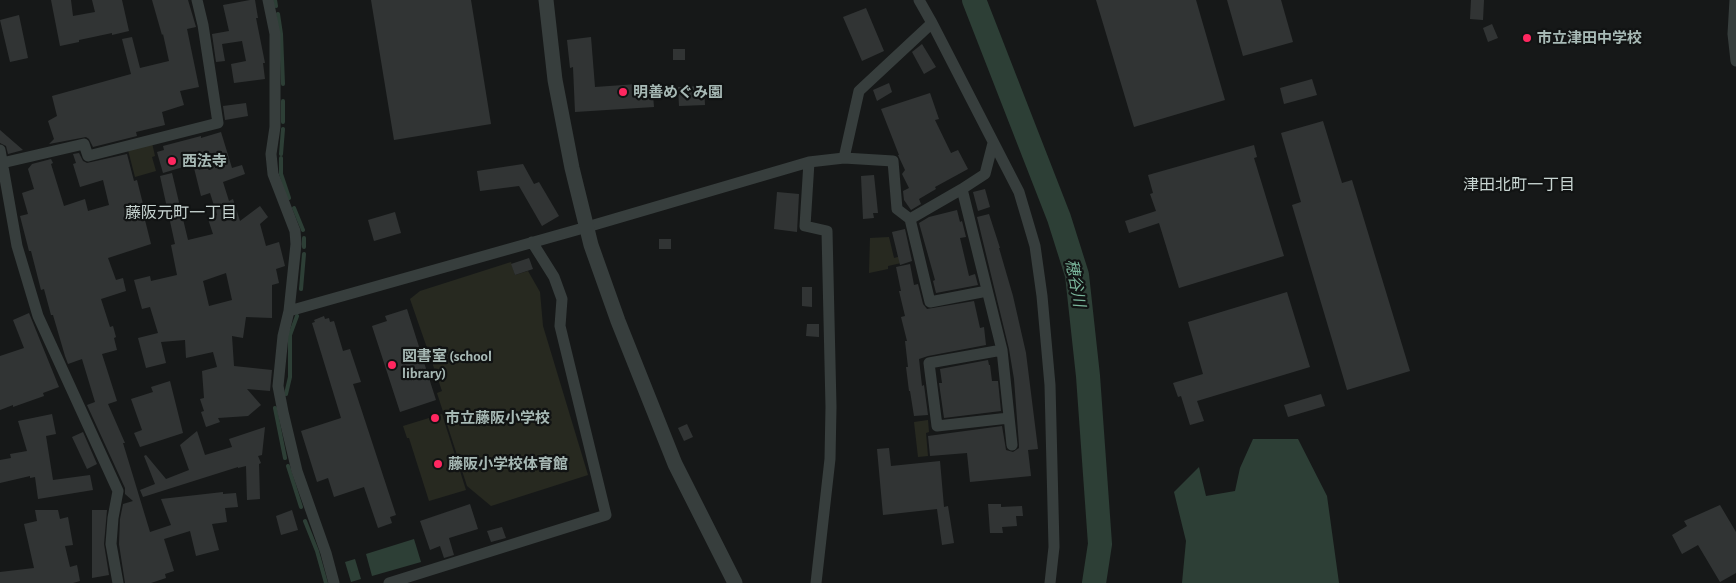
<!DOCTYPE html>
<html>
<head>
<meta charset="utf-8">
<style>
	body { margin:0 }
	canvas { display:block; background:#161818 }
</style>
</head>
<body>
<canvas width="1736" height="583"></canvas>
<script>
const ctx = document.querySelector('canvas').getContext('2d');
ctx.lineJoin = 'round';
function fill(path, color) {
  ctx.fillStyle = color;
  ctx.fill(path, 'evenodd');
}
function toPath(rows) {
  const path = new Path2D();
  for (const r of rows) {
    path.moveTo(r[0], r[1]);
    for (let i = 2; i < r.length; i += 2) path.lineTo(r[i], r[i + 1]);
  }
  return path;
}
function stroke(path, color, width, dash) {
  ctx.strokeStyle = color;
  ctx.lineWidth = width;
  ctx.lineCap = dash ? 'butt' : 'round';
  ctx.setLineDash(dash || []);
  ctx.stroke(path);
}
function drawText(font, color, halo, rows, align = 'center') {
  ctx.font = font + ' "Alegreya Sans","Noto Sans JP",sans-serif';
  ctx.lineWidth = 4.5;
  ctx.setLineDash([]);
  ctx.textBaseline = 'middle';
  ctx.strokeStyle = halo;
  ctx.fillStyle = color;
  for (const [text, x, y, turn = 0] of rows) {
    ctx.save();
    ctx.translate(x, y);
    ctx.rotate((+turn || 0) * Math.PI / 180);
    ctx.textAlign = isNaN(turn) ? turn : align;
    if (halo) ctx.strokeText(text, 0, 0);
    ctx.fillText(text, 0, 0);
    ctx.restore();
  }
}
fill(toPath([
	[152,143,155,156,152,157,156,171,135,177,128,150],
	[889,237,894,258,909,254,910,261,888,266,888,269,869,273,870,238],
	[511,262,515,275,528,271,540,292,543,326,588,475,491,506,467,486,437,393,442,391,410,299,420,291],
	[442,414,466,490,429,501,409,438,407,438,403,426],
	[928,420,929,432,926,433,928,456,918,457,914,422]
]), '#272920');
fill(toPath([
	[1253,439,1298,439,1327,496,1339,583,1182,583,1186,541,1174,492,1199,467,1206,496,1235,491,1240,468],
	[414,539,421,562,372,576,366,554],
	[355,559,361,579,351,582,345,562]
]), '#2d3f36');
stroke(toPath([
	[275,0,276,6],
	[278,14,281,34,283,84],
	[283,101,283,122],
	[281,154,283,129],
	[281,158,281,174,289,198],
	[294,208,303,230],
	[304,238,304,247],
	[301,289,304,254],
	[286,394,290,377,290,335,297,316],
	[275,408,285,458],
	[288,466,301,507],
	[305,521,317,551,326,583]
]), '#2d3f36', 4);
stroke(toPath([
	[974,0,1059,218,1077,275,1088,376,1100,544,1094,583]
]), '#2d3f36', 24);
fill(toPath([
	[51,0,71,0,73,16,95,12,92,0,122,0,129,31,112,35,112,33,79,40,79,42,60,46],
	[152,0,188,0,196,27,187,29,199,87,180,91,184,105,162,112,165,125,136,132,137,136,93,147,89,139,86,137,49,144,54,139,48,121,57,116,52,96,131,74,122,39,132,37,140,68,169,61,163,34,162,35],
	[250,0,255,0,258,18,256,18,265,63,263,63,265,79,234,83,231,64,246,61,242,41,222,44,225,61,216,62,212,34,229,31,223,5],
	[371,0,471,0,491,124,394,140],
	[1096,0,1196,0,1225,100,1134,127],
	[1227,0,1281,0,1293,42,1243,56],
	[1471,0,1484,0,1483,20,1470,19],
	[866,8,884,51,862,61,843,17],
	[19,15,28,58,10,62,0,20],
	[1492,24,1498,38,1488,42,1483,28],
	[591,37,595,87,652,83,654,107,575,112,573,67,570,68,567,40],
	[922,44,936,67,924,74,912,52],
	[673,49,685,49,685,60,673,60],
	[1312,79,1317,95,1284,104,1280,88],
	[889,83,892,92,877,101,873,90],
	[704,86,705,105,679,106,678,87],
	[930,93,939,119,935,120,951,153,958,150,968,169,935,187,936,189,919,199,921,204,911,210,904,200,903,191,909,188,902,174,905,170,898,155,899,155,881,109],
	[246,103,248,116,225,120,223,106],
	[1323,121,1342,183,1352,180,1410,371,1347,390,1292,205,1301,202,1281,133],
	[0,130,23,150,8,154,6,146,0,143],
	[221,132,232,168,242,165,245,174,223,182,229,201,233,199,240,221,260,206,268,217,260,224,266,246,279,242,285,266,276,269,279,283,272,285,272,318,246,317,243,338,232,336,234,366,272,370,270,391,247,389,261,405,248,416,218,418,220,422,206,427,201,412,204,411,200,399,204,398,202,371,217,367,213,352,186,358,185,340,161,342,166,363,146,368,138,338,158,333,150,307,142,309,134,280,150,276,151,281,177,275,171,245,175,244,160,176,172,173,188,240,213,234,208,219,217,215,210,193,201,196,193,164,163,173,157,152,164,150,163,146,201,136,201,138],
	[226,273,232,300,209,306,203,281],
	[1254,145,1257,157,1254,158,1284,256,1179,288,1159,223,1129,233,1125,221,1156,211,1150,194,1153,193,1148,175],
	[79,153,83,161,87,163,127,154,134,181,137,180,145,212,143,212,151,244,108,258,116,280,123,278,126,291,101,299,110,327,113,326,116,337,114,338,117,350,102,354,117,401,108,404,125,443,123,443,150,532,171,525,161,499,223,492,223,494,236,493,238,507,225,508,227,522,212,524,219,550,196,556,190,531,164,539,174,571,165,574,166,578,151,583,125,583,119,544,120,519,123,504,133,501,125,494,125,488,87,405,95,402,82,359,68,364,65,356,53,315,51,315,44,289,41,290,31,251,29,251,20,216,28,214,22,193,34,189,28,169,32,164,51,159,53,163,51,164,64,206,85,199,88,211,109,205,103,180,80,187,73,164,76,163,73,154],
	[523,164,534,184,539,182,559,216,542,226,519,186,480,191,477,171],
	[874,175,878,213,873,213,874,218,863,219,861,176],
	[985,189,990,207,978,211,973,192],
	[777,192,799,194,797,232,774,229],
	[957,210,960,222,962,221,966,237,960,238,969,276,975,274,978,285,936,293,933,281,935,280,919,223,929,217],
	[395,212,401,233,374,241,368,220],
	[989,214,1000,248,999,248,1013,296,1026,353,1038,449,1028,450,1031,476,970,482,967,453,930,456,928,436,1002,426,1006,450,1013,452,1019,448,1019,445,1014,379,1009,349,977,217],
	[905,229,912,261,900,265,892,232],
	[659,239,671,239,671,249,659,249],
	[529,258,533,269,515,275,511,264],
	[910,264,914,285,918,284,923,304,927,309,974,301,980,328,984,327,986,345,928,356,919,359,922,386,924,385,928,415,914,416,910,391,909,391,906,367,908,367,905,341,907,341,901,317,905,316,899,291,901,291,896,267],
	[802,287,812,287,812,307,802,306],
	[1287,292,1310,367,1197,401,1204,421,1190,425,1181,396,1178,397,1173,383,1203,374,1188,322],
	[407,309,436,400,400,412,372,326,387,321,385,316],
	[29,313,59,387,43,393,44,396,13,407,13,405,0,410,0,356,24,348,13,320],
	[324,316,325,319,329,318,330,322,334,321,343,351,350,349,361,382,353,384,396,515,390,517,392,523,378,528,364,487,334,497,328,478,317,482,301,431,341,418,312,323,315,322,314,320],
	[807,324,819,324,819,337,806,336],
	[988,360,989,365,990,365,992,381,998,381,1001,411,944,418,939,383,942,383,940,369],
	[170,381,183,433,140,447,134,433,142,430,131,399,153,392,151,387],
	[1321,394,1325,406,1288,417,1284,405],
	[52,414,56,434,46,436,53,480,90,475,93,490,38,499,35,477,30,478,30,476,0,483,0,460,11,458,10,454,27,451,18,421],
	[687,424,693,437,684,441,678,428],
	[265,427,262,455,258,456,261,463,259,464,260,499,247,500,246,466,238,468,238,467,143,497,140,490,155,484,144,456,146,455,166,479,189,470,180,445,197,431,205,455,232,447,229,439],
	[83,432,97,464,87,469,72,437],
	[889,448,891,466,940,461,944,507,948,506,954,543,942,545,937,509,883,515,877,449],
	[470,504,478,529,449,538,454,555,444,558,440,546,430,550,420,521],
	[988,504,1001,504,1001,507,1022,506,1023,516,1016,516,1017,526,1002,527,1003,533,990,533],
	[1720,505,1736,532,1736,573,1720,582,1698,545,1682,554,1672,535,1687,526,1684,521],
	[35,510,58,510,60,519,68,517,73,545,65,546,70,567,77,565,80,581,73,583,0,583,0,572,34,568,24,524,37,521],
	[92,510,107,510,104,544,109,575,92,578],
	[292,510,298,530,281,535,276,516],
	[502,527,506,538,491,542,487,531]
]), '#313434');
stroke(toPath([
	[268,0,275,34,275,127,271,154,273,174,295,231,296,244,289,311,283,336,278,386,283,412,297,471,326,553,334,583],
	[919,0,932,23,1019,192,1035,246,1042,296,1050,385,1054,547,1050,583],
	[1735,0,1733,34,1736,61],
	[993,143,985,174,962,189,1002,350,1012,445],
	[0,150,17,246,38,316,118,491,113,518,111,544,118,583],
	[844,158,893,161,897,209,910,219],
	[809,162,805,226,827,231,831,407,830,459,816,583],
	[2,163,84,144,88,156,218,123,203,25,197,0],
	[962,189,910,219,930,302,987,291],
	[289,311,587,227,809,162,844,158,859,91,932,23],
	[1002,350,929,363,937,426,1009,418],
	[389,583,606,515,560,326,562,299,554,277,532,242]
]), '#373e3d', 11);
stroke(toPath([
	[546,0,555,80,572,168,591,245,618,321,675,464,735,583]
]), '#373e3d', 15);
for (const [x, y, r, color] of [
	[1527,38,5,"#ff2760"],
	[623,92,5,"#ff2760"],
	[172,161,5,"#ff2760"],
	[392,365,5,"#ff2760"],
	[435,418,5,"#ff2760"],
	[438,464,5,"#ff2760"]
]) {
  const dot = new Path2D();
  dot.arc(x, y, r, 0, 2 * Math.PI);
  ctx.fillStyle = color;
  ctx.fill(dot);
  stroke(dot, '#111313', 2);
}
drawText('bold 15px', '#a7b9b5', '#111313', [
	["市立津田中学校",1537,38],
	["明善めぐみ園",633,92],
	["西法寺",182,161],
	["図書室 (school",402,356],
	["library)",402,373],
	["市立藤阪小学校",445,418],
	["藤阪小学校体育館",448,464]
], 'left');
drawText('16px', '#c8d5d2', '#111313', [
	["津田北町一丁目",1519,185],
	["藤阪元町一丁目",181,213]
]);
drawText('italic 16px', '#7bb79c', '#111313', [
	["穂谷川",1075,283,80]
]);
</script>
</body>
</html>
